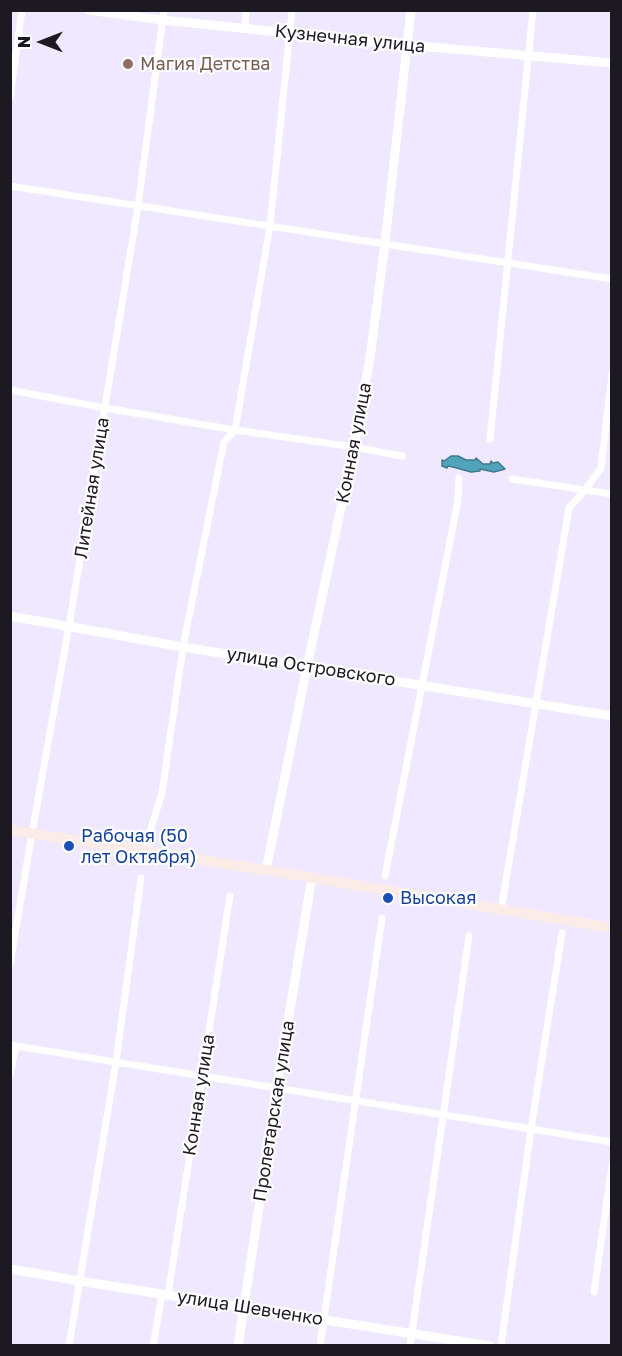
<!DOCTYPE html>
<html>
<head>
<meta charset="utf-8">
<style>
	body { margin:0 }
	#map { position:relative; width:622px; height:1356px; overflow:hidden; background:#efe8fe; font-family:"Golos Text",sans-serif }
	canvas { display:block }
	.frame { position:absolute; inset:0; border:12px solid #1c1922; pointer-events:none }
	.north { position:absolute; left:12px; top:12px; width:60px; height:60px; -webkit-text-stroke:4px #fff; paint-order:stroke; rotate:270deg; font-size:16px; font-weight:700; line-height:24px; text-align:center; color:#1c1922 }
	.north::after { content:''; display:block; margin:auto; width:21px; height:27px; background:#1c1922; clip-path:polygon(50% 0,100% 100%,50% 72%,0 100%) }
</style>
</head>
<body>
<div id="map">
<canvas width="622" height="1356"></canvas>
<div class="frame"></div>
<div class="north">N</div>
</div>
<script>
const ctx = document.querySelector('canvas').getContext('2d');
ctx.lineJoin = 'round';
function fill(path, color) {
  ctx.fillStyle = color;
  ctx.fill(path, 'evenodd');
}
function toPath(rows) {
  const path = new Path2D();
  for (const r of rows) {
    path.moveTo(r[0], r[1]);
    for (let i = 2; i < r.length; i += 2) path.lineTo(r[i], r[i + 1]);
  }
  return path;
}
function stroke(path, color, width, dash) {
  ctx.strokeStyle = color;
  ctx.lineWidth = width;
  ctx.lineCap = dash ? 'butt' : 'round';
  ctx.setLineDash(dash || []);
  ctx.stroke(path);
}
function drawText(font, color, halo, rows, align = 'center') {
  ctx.font = font + ' "Golos Text",sans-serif';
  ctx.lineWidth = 4.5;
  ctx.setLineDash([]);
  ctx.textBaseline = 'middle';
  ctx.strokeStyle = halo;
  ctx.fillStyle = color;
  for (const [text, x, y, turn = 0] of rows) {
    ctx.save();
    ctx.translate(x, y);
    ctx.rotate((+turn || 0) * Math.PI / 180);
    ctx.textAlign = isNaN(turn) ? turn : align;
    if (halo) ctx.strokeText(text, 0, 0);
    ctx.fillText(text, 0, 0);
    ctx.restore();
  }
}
const water = toPath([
	[451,456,458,456,466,460,475,460,476,458,483,464,490,464,491,461,493,463,498,462,505,469,494,472,480,469,480,471,471,472,453,467,448,466,447,468,442,466,442,460,444,461,451,456]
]);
fill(water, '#51a3b9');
stroke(water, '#417a8c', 1.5);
stroke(toPath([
	[245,28,246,10],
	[10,97,22,10],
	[10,186,612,279],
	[10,390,105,408,235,430,354,447,402,456],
	[490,439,533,10],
	[512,479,612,494],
	[146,851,148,838,162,793,183,647,224,442,235,430,270,226,292,10],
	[385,876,458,500,459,478],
	[501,910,569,508,585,490,601,468,612,374],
	[10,964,32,833,69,626,138,206,164,10],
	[10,1045,612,1142],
	[10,1074,16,1046],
	[594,1292,612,1165],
	[168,1295,230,896],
	[69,1346,116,1062,141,878],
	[153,1346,162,1294],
	[320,1346,382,918],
	[410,1346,469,936],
	[501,1346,531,1129,562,933]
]), '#fff', 7);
stroke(toPath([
	[89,10,162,20,407,45,612,63],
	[10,616,183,647,612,716],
	[266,870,307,667,354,447,370,358,385,243,411,10],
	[10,1269,79,1281,490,1346],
	[238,1346,277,1088,312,877]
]), '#fff', 9);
stroke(toPath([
	[10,830,266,870,612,928]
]), '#fcece8', 10);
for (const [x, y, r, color] of [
	[128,64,6,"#8d6e63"],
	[69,846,6,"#1a4fb4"],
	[388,898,6,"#1a4fb4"]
]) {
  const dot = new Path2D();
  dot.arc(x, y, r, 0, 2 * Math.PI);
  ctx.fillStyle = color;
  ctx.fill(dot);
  stroke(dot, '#fff', 2);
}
drawText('18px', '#1c1922', '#fff', [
	["Кузнечная улица",350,39,6],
	["Конная улица",354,443,-79],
	["Литейная улица",92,488,-81],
	["улица Островского",311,667,9],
	["Конная улица",199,1095,-81],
	["Пролетарская улица",274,1111,-81],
	["улица Шевченко",250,1308,9]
]);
drawText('18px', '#785e54', '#fff', [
	["Магия Детства",140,64]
], 'left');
drawText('18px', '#164399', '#fff', [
	["Рабочая (50",81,836],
	["лет Октября)",81,857],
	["Высокая",400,898]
], 'left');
</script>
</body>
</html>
